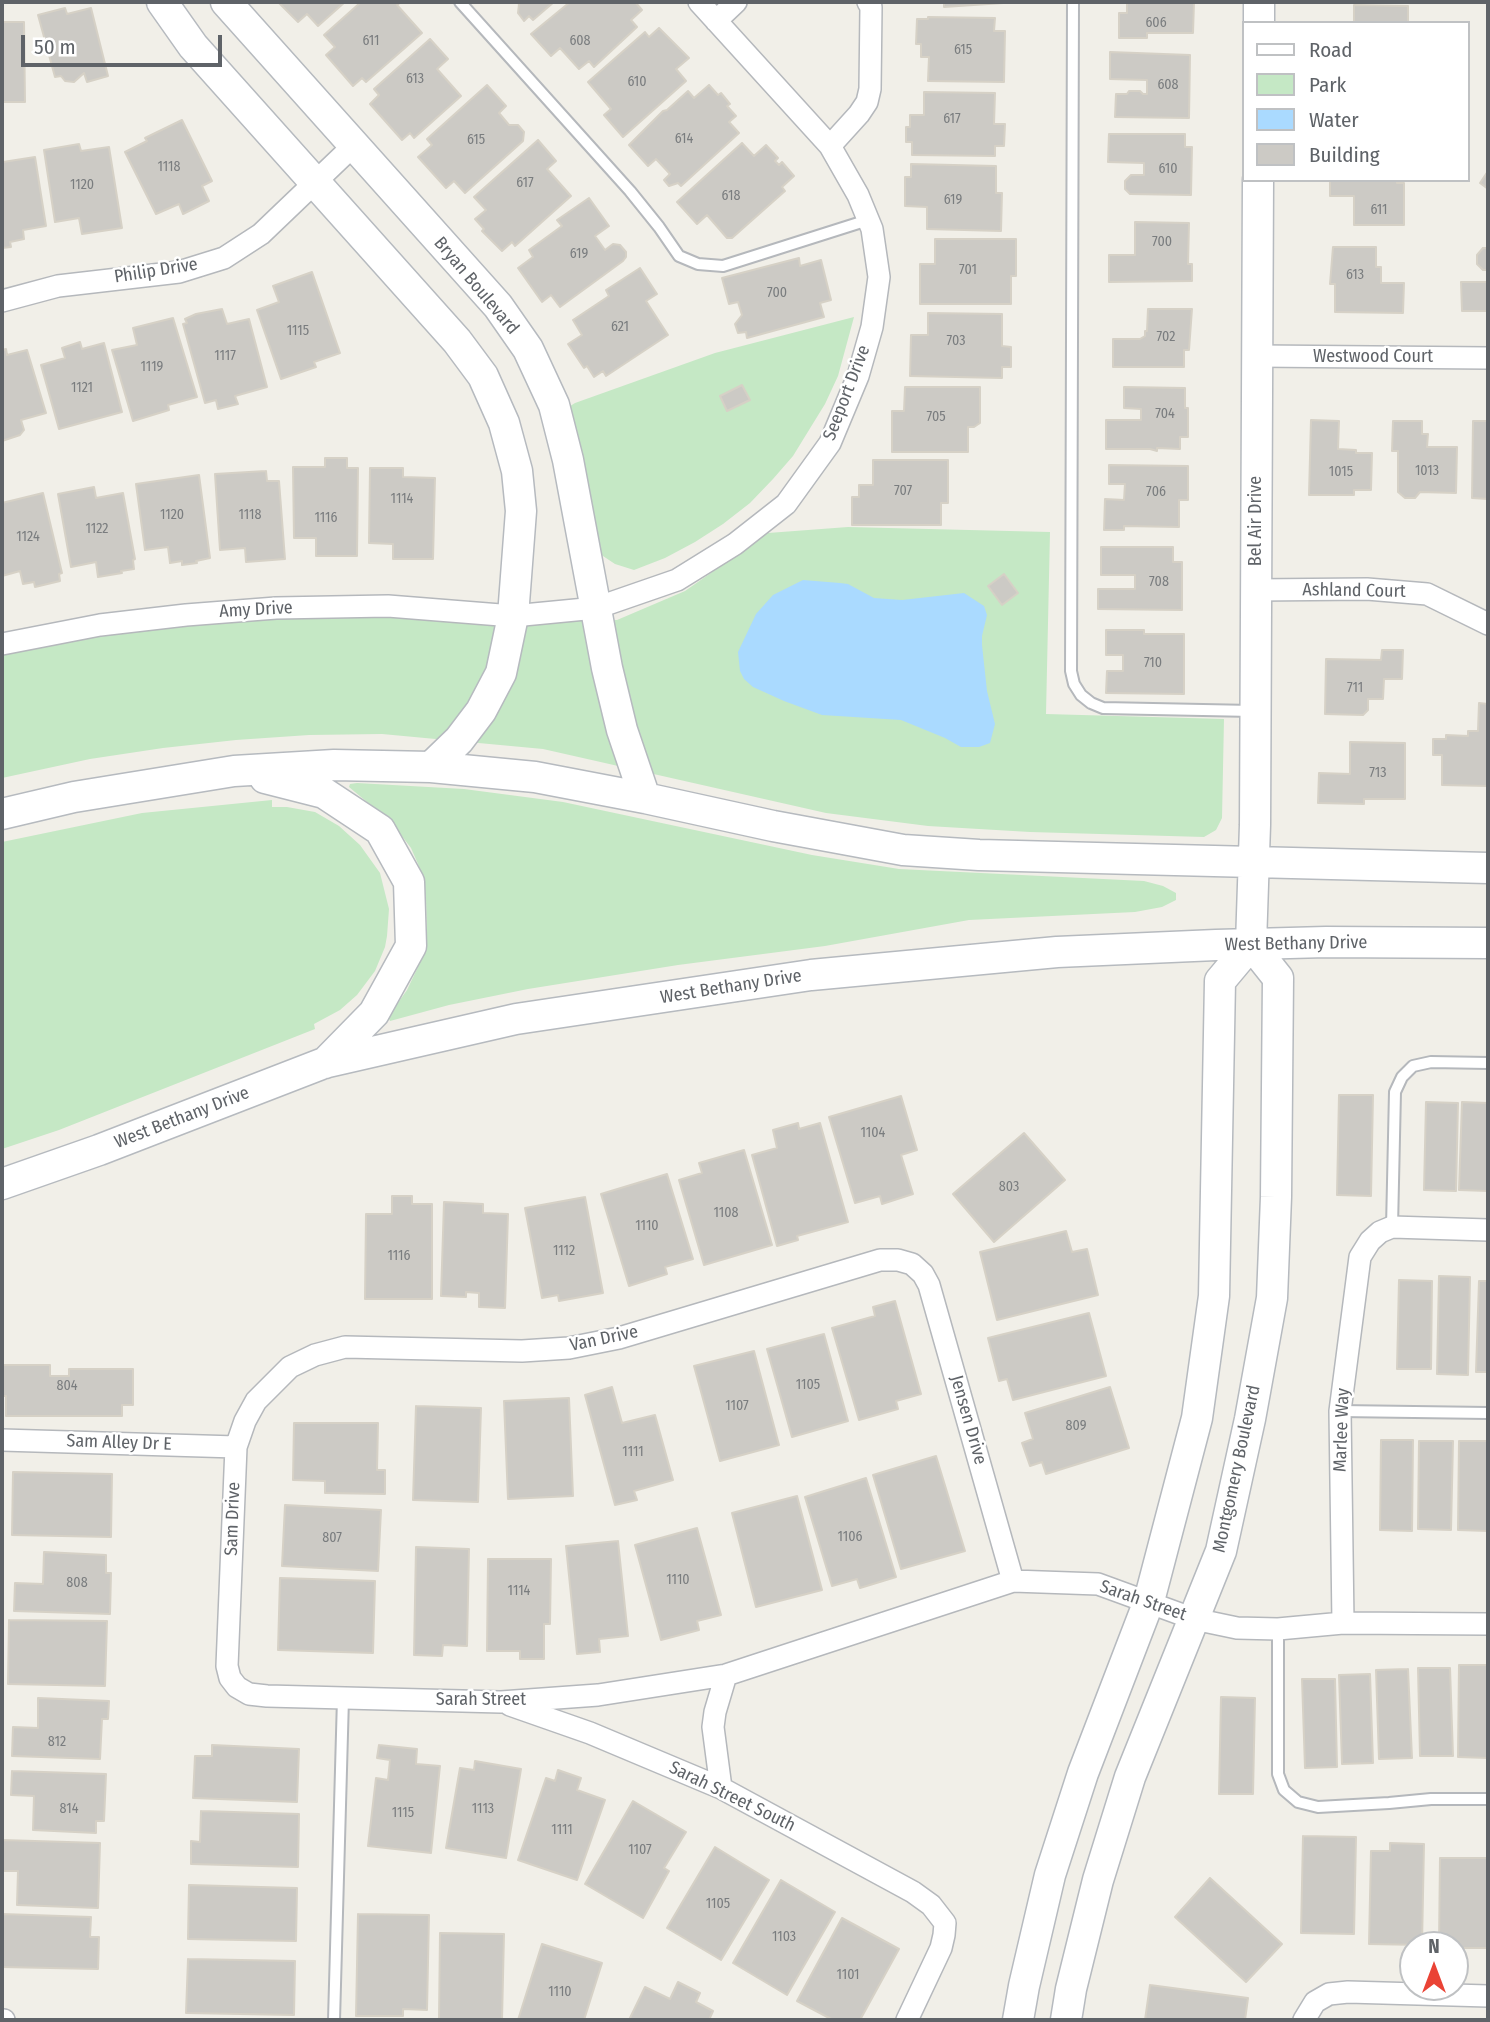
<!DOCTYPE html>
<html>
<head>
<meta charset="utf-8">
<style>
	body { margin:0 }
	#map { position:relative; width:1490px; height:2022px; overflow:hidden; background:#f1efe8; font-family:"Fira Sans Condensed",sans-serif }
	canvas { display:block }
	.frame { position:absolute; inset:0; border:4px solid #5f6368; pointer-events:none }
	.legend { position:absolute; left:1242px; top:21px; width:228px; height:161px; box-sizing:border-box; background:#fff; border:2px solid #bfc1c3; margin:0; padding:9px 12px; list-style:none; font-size:21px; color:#5f6368 }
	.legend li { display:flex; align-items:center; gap:14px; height:35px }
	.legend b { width:35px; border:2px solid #bfc1c3 }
	.north { position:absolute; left:1399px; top:1931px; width:70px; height:70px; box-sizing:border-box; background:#fff; border:2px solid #bfc1c3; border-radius:50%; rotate:0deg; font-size:19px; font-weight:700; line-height:28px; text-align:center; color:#5f6368 }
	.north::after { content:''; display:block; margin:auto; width:24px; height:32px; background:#ea4335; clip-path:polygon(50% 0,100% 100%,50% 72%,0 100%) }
	.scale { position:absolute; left:21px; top:35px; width:201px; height:32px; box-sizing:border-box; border:4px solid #5f6368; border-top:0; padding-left:9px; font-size:21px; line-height:24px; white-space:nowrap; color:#5f6368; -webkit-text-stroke:5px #fff; paint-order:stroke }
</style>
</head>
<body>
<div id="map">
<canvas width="1490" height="2022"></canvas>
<div class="frame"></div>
<ul class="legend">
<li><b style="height:9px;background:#fff"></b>Road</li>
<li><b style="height:19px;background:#c5e8c5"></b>Park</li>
<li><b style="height:19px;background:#aadaff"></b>Water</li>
<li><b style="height:19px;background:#cccac5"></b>Building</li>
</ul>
<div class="north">N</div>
<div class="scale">50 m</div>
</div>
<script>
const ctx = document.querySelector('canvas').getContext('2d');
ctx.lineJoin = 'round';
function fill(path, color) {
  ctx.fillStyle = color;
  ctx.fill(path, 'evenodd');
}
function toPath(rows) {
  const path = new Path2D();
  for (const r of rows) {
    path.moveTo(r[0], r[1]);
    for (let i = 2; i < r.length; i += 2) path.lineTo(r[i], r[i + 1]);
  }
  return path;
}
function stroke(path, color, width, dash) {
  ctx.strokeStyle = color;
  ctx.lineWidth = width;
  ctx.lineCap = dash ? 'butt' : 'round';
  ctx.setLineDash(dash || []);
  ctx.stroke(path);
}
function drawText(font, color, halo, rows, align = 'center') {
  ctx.font = font + ' "Fira Sans Condensed",sans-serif';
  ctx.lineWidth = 5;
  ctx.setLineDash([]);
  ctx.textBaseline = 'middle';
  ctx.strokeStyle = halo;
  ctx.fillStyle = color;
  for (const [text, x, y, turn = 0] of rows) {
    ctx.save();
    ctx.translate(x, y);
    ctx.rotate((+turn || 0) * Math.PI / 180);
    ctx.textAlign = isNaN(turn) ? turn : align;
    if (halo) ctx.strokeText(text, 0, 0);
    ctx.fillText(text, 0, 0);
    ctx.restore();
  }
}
fill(toPath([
	[854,317,838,376,825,404,793,456,773,479,750,503,723,524,695,542,665,558,634,570,615,564,600,554,567,408,575,403,715,353],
	[848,527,1050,532,1046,714,1224,719,1222,818,1216,830,1204,837,1030,832,928,826,826,813,543,749,382,734,309,735,236,740,163,748,90,759,2,778,2,653,174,622,333,613,468,620,617,620,685,591,768,533],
	[357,783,464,789,563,802,812,855,899,869,1144,881,1163,886,1176,893,1176,900,1162,907,1135,912,969,920,825,946,678,965,528,989,449,1005,390,1021,388,1017,407,990,417,969,424,950,427,934,426,898,418,864,411,848,391,822,349,787,350,784],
	[272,800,272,807,287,807,315,812,339,826,360,845,380,873,389,909,387,936,385,947,375,971,357,995,340,1010,314,1024,315,1029,59,1130,2,1149,2,842,142,813]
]), '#c5e8c5');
fill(toPath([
	[803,580,840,583,848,584,874,598,902,600,964,593,984,606,987,615,982,636,982,645,987,691,995,724,990,743,979,747,961,747,945,738,901,720,822,715,784,701,753,687,744,679,740,671,738,652,756,614,773,595]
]), '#aadaff');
const building = toPath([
	[280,2,345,2,318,26,307,14,298,22,279,3,280,2],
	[361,2,401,2,397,5,422,33,366,82,362,78,353,86,326,55,335,47,324,35,361,2],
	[516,2,554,2,533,20,529,16,524,21,518,13,519,4,516,2],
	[570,2,635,2,642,10,631,20,637,27,594,67,589,61,579,69,560,48,551,56,531,34,570,2],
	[944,2,1018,2,944,7,944,2],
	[1127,2,1194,2,1193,33,1147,33,1147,38,1119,38,1119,13,1127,13,1127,2],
	[1354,5,1408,6,1408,23,1354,23,1354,5],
	[65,8,67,14,91,8,108,76,87,82,84,73,74,82,65,81,61,76,55,77,38,15,65,8],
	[928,17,995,18,994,31,1005,31,1004,82,928,81,929,57,921,57,921,44,916,44,917,19,928,19,928,17],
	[2,22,24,22,25,102,2,102,2,22],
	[659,28,689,58,676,69,686,81,623,137,604,115,611,109,588,82,645,32,649,37,659,28],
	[430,39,448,59,437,69,461,96,414,138,410,133,402,140,370,104,379,95,374,89,430,39],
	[1110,52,1190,55,1189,118,1115,117,1116,94,1127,94,1129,91,1140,91,1143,94,1147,94,1147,80,1110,79,1110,52],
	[487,85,506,106,499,113,509,125,518,125,524,132,523,141,465,193,454,181,446,188,418,157,432,145,427,139,487,85],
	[709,85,718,95,721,93,730,104,727,106,736,116,729,122,739,133,681,186,678,183,669,186,664,180,670,174,656,159,648,166,629,145,663,111,667,110,688,91,694,98,709,85],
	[924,92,995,93,994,124,1005,124,1004,146,995,146,995,156,912,155,912,142,906,142,906,127,910,127,910,115,924,115,924,92],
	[182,120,212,181,202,186,209,201,183,214,179,204,156,214,125,152,147,141,145,138,182,120],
	[1109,134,1185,134,1185,147,1192,147,1191,195,1130,194,1125,189,1125,181,1131,175,1144,175,1144,163,1108,162,1109,134],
	[538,140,556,161,547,169,571,196,515,246,512,242,502,251,482,231,484,229,475,219,486,210,474,197,538,140],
	[742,143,754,156,766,145,778,158,775,161,779,165,782,162,794,176,782,187,785,191,732,238,727,238,707,215,697,224,677,202,742,143],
	[79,144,81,151,109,147,122,228,82,234,79,218,55,222,44,150,79,144],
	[2,157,3,162,35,157,46,226,23,230,24,239,10,242,11,247,2,248,2,157],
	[911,164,996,166,996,193,1002,193,1001,231,927,229,927,207,905,206,905,177,911,177,911,164],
	[1488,171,1488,189,1480,183,1488,171],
	[1330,180,1397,180,1397,183,1404,183,1404,225,1354,225,1354,196,1330,196,1330,180],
	[589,198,609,226,595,236,605,250,613,244,620,245,626,252,626,257,623,261,560,307,551,295,542,302,518,268,533,257,529,250,562,226,557,220,589,198],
	[1135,222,1189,223,1188,264,1192,264,1192,281,1109,282,1109,255,1135,255,1135,222],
	[935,239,1016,239,1016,276,1011,276,1011,304,920,304,920,264,935,264,935,239],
	[1333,247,1376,247,1376,267,1381,267,1381,283,1404,283,1403,313,1335,312,1335,284,1330,284,1333,247],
	[1483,248,1488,248,1488,270,1483,270,1477,264,1477,255,1483,248],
	[799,258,800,266,821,260,831,300,820,303,824,317,747,338,746,332,738,333,735,324,742,315,738,302,729,304,722,278,799,258],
	[640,268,657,294,646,301,668,335,606,376,603,371,594,377,587,366,584,368,568,344,582,335,573,320,609,296,606,290,640,268],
	[312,272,340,353,314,362,316,367,281,379,257,310,279,302,273,286,312,272],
	[1461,282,1488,282,1488,311,1462,311,1461,282],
	[222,309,227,324,249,319,267,387,235,396,238,404,218,409,216,400,205,403,183,324,187,323,185,319,196,314,222,309],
	[1148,309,1192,309,1189,350,1184,350,1184,367,1113,367,1113,339,1140,339,1145,336,1145,331,1147,331,1148,309],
	[928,313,1002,314,1002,346,1011,347,1011,367,1002,367,1002,378,910,376,911,335,928,335,928,313],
	[173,318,197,397,168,405,169,410,133,421,112,350,137,345,133,328,173,318],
	[80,342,82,349,104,343,122,412,59,429,41,365,65,358,62,348,80,342],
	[6,349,7,355,27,350,46,413,21,420,24,430,20,435,2,441,2,350,6,349],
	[742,385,750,400,727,411,720,396,742,385],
	[905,387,980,387,980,423,974,427,968,427,968,452,892,452,892,411,904,411,905,387],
	[1124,387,1185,388,1185,408,1188,408,1188,437,1180,437,1180,449,1157,448,1157,451,1150,449,1106,449,1106,420,1141,420,1141,409,1124,408,1124,387],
	[1311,420,1339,421,1338,449,1356,450,1356,453,1372,453,1371,490,1354,490,1354,495,1309,495,1311,420],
	[1393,421,1422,421,1422,434,1428,434,1427,447,1457,447,1456,493,1420,492,1415,498,1405,498,1398,492,1398,451,1392,451,1393,421],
	[1473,421,1488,421,1488,499,1472,498,1473,421],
	[325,458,347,458,347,468,358,468,357,556,316,556,316,538,294,538,293,467,325,467,325,458],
	[873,460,948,460,948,503,941,503,941,525,852,525,852,497,859,497,859,485,873,485,873,460],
	[1109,465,1188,466,1188,500,1179,500,1179,527,1124,526,1124,530,1104,530,1105,499,1124,500,1125,484,1109,484,1109,465],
	[370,468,403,468,403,477,435,478,433,559,393,559,393,544,369,543,370,468],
	[266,471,267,481,279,481,285,559,246,562,245,548,220,550,215,474,266,471],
	[199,475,210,558,196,561,197,563,182,565,182,561,170,563,168,547,145,550,136,484,199,475],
	[94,487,96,498,123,493,135,559,133,560,134,569,121,571,122,573,98,577,96,562,71,567,58,494,94,487],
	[43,493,62,573,59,574,60,581,35,587,34,582,23,584,20,571,2,576,2,503,43,493],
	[1101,547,1173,547,1173,562,1182,562,1182,610,1098,609,1098,589,1135,589,1135,575,1101,575,1101,547],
	[1004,574,1018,593,1002,605,988,586,1004,574],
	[1106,630,1144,630,1144,634,1184,634,1184,694,1106,693,1107,671,1123,671,1123,655,1106,655,1106,630],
	[1382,650,1403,650,1402,679,1384,679,1383,699,1368,699,1368,710,1363,715,1325,714,1326,659,1381,660,1382,650],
	[1479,703,1488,704,1488,786,1442,785,1442,755,1433,755,1433,739,1446,739,1446,735,1468,736,1468,731,1478,731,1479,703],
	[1350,742,1405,743,1405,799,1364,799,1364,804,1318,803,1319,773,1350,774,1350,742],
	[1339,1095,1373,1095,1371,1196,1337,1195,1339,1095],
	[901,1096,917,1150,901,1155,913,1194,882,1204,880,1196,855,1203,829,1117,901,1096],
	[1426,1102,1458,1103,1456,1191,1424,1190,1426,1102],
	[1462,1102,1488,1103,1488,1191,1459,1190,1462,1102],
	[798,1123,799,1129,820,1123,848,1222,797,1236,798,1240,777,1246,752,1155,777,1148,773,1130,798,1123],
	[1024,1133,1065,1180,994,1242,953,1194,1024,1133],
	[744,1150,772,1245,704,1265,679,1180,702,1173,699,1163,744,1150],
	[667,1174,693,1259,665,1267,667,1274,629,1286,601,1194,667,1174],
	[392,1196,412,1196,412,1204,432,1204,432,1299,365,1299,366,1214,392,1214,392,1196],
	[585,1197,603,1293,559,1301,558,1295,542,1298,525,1208,585,1197],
	[444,1202,483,1204,483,1213,508,1214,505,1308,479,1307,479,1293,466,1292,466,1297,441,1296,444,1202],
	[1066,1231,1072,1252,1087,1249,1098,1295,997,1320,980,1252,1066,1231],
	[1439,1276,1470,1277,1468,1375,1437,1374,1439,1276],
	[1399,1280,1432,1281,1431,1369,1397,1369,1399,1280],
	[1479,1281,1488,1281,1488,1372,1476,1372,1479,1281],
	[895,1301,921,1394,896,1401,898,1409,859,1420,832,1328,875,1316,873,1307,895,1301],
	[1089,1313,1106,1376,1013,1400,1007,1379,999,1381,988,1338,1089,1313],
	[824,1334,848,1421,792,1437,767,1349,824,1334],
	[754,1351,779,1445,720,1461,694,1366,754,1351],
	[2,1365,50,1365,50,1376,69,1376,69,1369,133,1369,133,1405,122,1405,122,1416,6,1416,6,1396,2,1396,2,1365],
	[612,1387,622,1423,655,1415,673,1480,634,1491,637,1500,615,1505,585,1395,612,1387],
	[1110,1387,1129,1448,1046,1474,1042,1462,1030,1466,1022,1443,1033,1439,1025,1413,1110,1387],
	[569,1398,573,1496,508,1499,504,1401,569,1398],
	[416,1406,481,1408,478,1502,413,1500,416,1406],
	[294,1423,378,1423,377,1470,385,1470,385,1494,325,1493,325,1481,293,1480,294,1423],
	[1381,1440,1413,1440,1412,1531,1380,1530,1381,1440],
	[1419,1441,1453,1441,1451,1530,1418,1529,1419,1441],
	[1459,1441,1488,1441,1488,1531,1458,1530,1459,1441],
	[936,1456,965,1551,901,1569,873,1475,936,1456],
	[13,1472,112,1474,111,1537,12,1535,13,1472],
	[866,1478,896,1577,860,1588,857,1579,832,1586,805,1497,866,1478],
	[797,1496,822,1590,756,1607,732,1513,797,1496],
	[285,1505,381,1510,378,1571,282,1566,285,1505],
	[697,1528,721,1615,697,1621,699,1630,661,1640,635,1545,697,1528],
	[618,1541,628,1636,599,1639,600,1652,577,1654,566,1546,618,1541],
	[416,1547,469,1549,467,1646,443,1645,442,1656,414,1655,416,1547],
	[44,1552,106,1555,106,1573,111,1573,110,1614,14,1611,15,1583,43,1584,44,1552],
	[488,1559,551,1559,550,1624,544,1624,544,1659,520,1659,520,1651,487,1651,488,1559],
	[280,1578,375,1581,373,1653,278,1650,280,1578],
	[9,1620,107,1621,105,1686,8,1684,9,1620],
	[1459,1665,1488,1665,1488,1758,1458,1757,1459,1665],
	[1418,1668,1450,1668,1453,1756,1420,1756,1418,1668],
	[1408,1669,1412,1758,1379,1759,1376,1670,1408,1669],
	[1370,1674,1373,1763,1342,1764,1339,1675,1370,1674],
	[1302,1679,1335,1679,1337,1767,1305,1768,1302,1679],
	[1221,1697,1255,1698,1253,1794,1219,1794,1221,1697],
	[38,1698,109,1701,108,1719,102,1719,100,1759,12,1756,13,1727,38,1728,38,1698],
	[212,1745,299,1749,297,1802,193,1798,195,1756,212,1756,212,1745],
	[379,1745,417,1749,416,1764,440,1766,431,1853,368,1846,376,1778,388,1780,390,1760,377,1758,379,1745],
	[475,1761,521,1769,506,1858,446,1848,460,1768,474,1770,475,1761],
	[558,1770,581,1778,577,1790,605,1800,577,1880,518,1860,546,1778,555,1781,558,1770],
	[12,1771,106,1774,104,1821,96,1821,96,1833,33,1830,34,1796,11,1795,12,1771],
	[633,1801,686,1832,664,1868,669,1871,643,1918,585,1884,633,1801],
	[201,1811,299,1814,298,1867,191,1864,191,1841,200,1842,201,1811],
	[1303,1836,1356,1837,1354,1934,1301,1933,1303,1836],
	[2,1840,100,1843,98,1908,17,1905,18,1871,2,1871,2,1840],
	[1390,1843,1424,1844,1422,1945,1369,1944,1371,1851,1390,1851,1390,1843],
	[715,1847,769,1880,721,1960,667,1928,715,1847],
	[1440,1858,1488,1858,1488,1948,1455,1948,1455,1945,1439,1945,1440,1858],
	[1210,1878,1282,1944,1246,1982,1175,1917,1210,1878],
	[781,1880,835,1912,787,1995,733,1963,781,1880],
	[189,1885,297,1888,296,1941,188,1939,189,1885],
	[2,1914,91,1917,90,1937,99,1937,98,1969,2,1967,2,1914],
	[358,1914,429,1915,427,2010,403,2009,403,2016,356,2016,358,1914],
	[842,1918,899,1949,860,2020,833,2020,797,2001,842,1918],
	[440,1933,504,1934,502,2020,439,2020,440,1933],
	[542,1944,602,1963,584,2020,518,2020,542,1944],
	[188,1959,295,1961,294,2015,186,2013,188,1959],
	[678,1982,700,1993,696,2002,713,2011,709,2020,629,2020,645,1987,670,1999,678,1982],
	[1150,1985,1248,1998,1245,2020,1145,2020,1150,1985]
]);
fill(building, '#cccac5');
stroke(building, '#d6d1c6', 2);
const lane = toPath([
	[460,2,630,191,659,227,679,256,698,264,723,266,868,220],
	[1073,2,1071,671,1074,684,1081,695,1091,703,1103,708,1253,711],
	[1392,1227,1395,1092,1402,1077,1413,1066,1431,1062,1488,1063],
	[1340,1411,1488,1413],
	[1278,1629,1278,1774,1284,1790,1298,1802,1318,1807,1389,1803,1431,1799,1488,1799],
	[334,2020,343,1698]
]);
const street = toPath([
	[716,21,736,2],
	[830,146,859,114,867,102,870,89,871,7,868,2],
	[2,301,58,286,179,272,224,258,261,234,353,146],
	[1257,356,1488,358],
	[1256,590,1367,589,1427,594,1488,624],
	[2,644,100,625,186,615,276,608,388,606,513,616,596,608,677,580,735,544,786,504,830,443,858,376,872,327,879,277,872,229,858,195,830,146,699,2],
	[2,1440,236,1447],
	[1013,1581,929,1285,923,1274,912,1264,898,1260,880,1260,619,1338,569,1348,522,1351,345,1347,315,1355,290,1367,256,1401,245,1421,236,1447,227,1666,230,1678,237,1687,249,1694,267,1696,501,1702,598,1695,726,1675,1013,1581,1098,1584,1194,1619,1237,1628,1278,1629,1343,1623,1488,1624],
	[1343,1623,1340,1411,1360,1257,1370,1241,1380,1232,1392,1227,1488,1230],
	[510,1705,590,1733,721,1788,913,1892,931,1905,945,1923,944,1935,941,1948,907,2020],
	[721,1788,713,1727,715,1712,726,1675],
	[2,2020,4,2020],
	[1304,2020,1315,2002,1329,1994,1348,1992,1488,1996]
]);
const secondary = toPath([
	[162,2,193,46,457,341,483,376,504,423,517,471,521,511,513,616,501,673,481,711,459,740,431,767],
	[226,2,498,306,528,349,554,405,568,460,607,668,622,730,645,798],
	[1259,23,1259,2],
	[265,778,324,793,380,830,409,882,411,946,374,1013,325,1063],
	[2,814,74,797,234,771,334,765,431,767,535,777,645,798,773,826,903,850,979,855,1488,868],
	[2,1184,99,1150,324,1063,516,1019,811,975,1057,952,1216,945,1326,942,1488,943],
	[1018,2020,1024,1986,1050,1875,1083,1773,1149,1601,1197,1418,1214,1296,1220,981,1251,944,1255,825,1258,180],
	[1066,2020,1071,1989,1098,1880,1130,1777,1221,1551,1250,1419,1272,1298,1276,1197,1278,978,1251,944]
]);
stroke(lane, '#b5b8bc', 14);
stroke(street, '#b5b8bc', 24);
stroke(secondary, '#b6babf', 33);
stroke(lane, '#fff', 10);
stroke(street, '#fff', 21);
stroke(secondary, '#fff', 30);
drawText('14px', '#7a7d7f', null, [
	["606",1156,23],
	["611",371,41],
	["608",580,41],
	["615",963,50],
	["613",415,79],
	["610",637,82],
	["608",1168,85],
	["617",952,119],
	["614",684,139],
	["615",476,140],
	["1118",169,167],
	["610",1168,169],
	["617",525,183],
	["1120",82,185],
	["618",731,196],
	["619",953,200],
	["611",1379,210],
	["700",1162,242],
	["619",579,254],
	["701",968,270],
	["613",1355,275],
	["700",777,293],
	["621",620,327],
	["1115",298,331],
	["702",1166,337],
	["703",956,341],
	["1117",225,356],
	["1119",152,367],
	["1121",82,388],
	["704",1165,414],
	["705",936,417],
	["1013",1427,471],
	["1015",1341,472],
	["707",903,491],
	["706",1156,492],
	["1114",402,499],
	["1120",172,515],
	["1118",250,515],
	["1116",326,518],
	["1122",97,529],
	["1124",28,537],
	["708",1159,582],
	["710",1153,663],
	["711",1355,688],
	["713",1378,773],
	["1104",873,1133],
	["803",1009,1187],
	["1108",726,1213],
	["1110",647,1226],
	["1112",564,1251],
	["1116",399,1256],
	["1105",808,1385],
	["804",67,1386],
	["1107",737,1406],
	["809",1076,1426],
	["1111",633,1452],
	["1106",850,1537],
	["807",332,1538],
	["1110",678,1580],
	["808",77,1583],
	["1114",519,1591],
	["812",57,1742],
	["814",69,1809],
	["1113",483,1809],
	["1115",403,1813],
	["1111",562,1830],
	["1107",640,1850],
	["1105",718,1904],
	["1103",784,1937],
	["1101",848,1975],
	["1110",560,1992]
]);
drawText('18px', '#5f6368', '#fff', [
	["Philip Drive",156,271,-9],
	["Bryan Boulevard",476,286,50],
	["Westwood Court",1373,357],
	["Seeport Drive",847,393,-69],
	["Bel Air Drive",1256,521,-90],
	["Ashland Court",1354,591,1],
	["Amy Drive",256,610,-3],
	["West Bethany Drive",1296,944,-1],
	["West Bethany Drive",731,987,-9],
	["West Bethany Drive",182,1118,-21],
	["Van Drive",604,1339,-12],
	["Jensen Drive",968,1420,74],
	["Marlee Way",1342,1430,-88],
	["Sam Alley Dr E",119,1443,2],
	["Montgomery Boulevard",1237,1469,-78],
	["Sam Drive",233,1519,-88],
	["Sarah Street",1143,1601,19],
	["Sarah Street",481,1700],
	["Sarah Street South",732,1797,26]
]);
</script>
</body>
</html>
